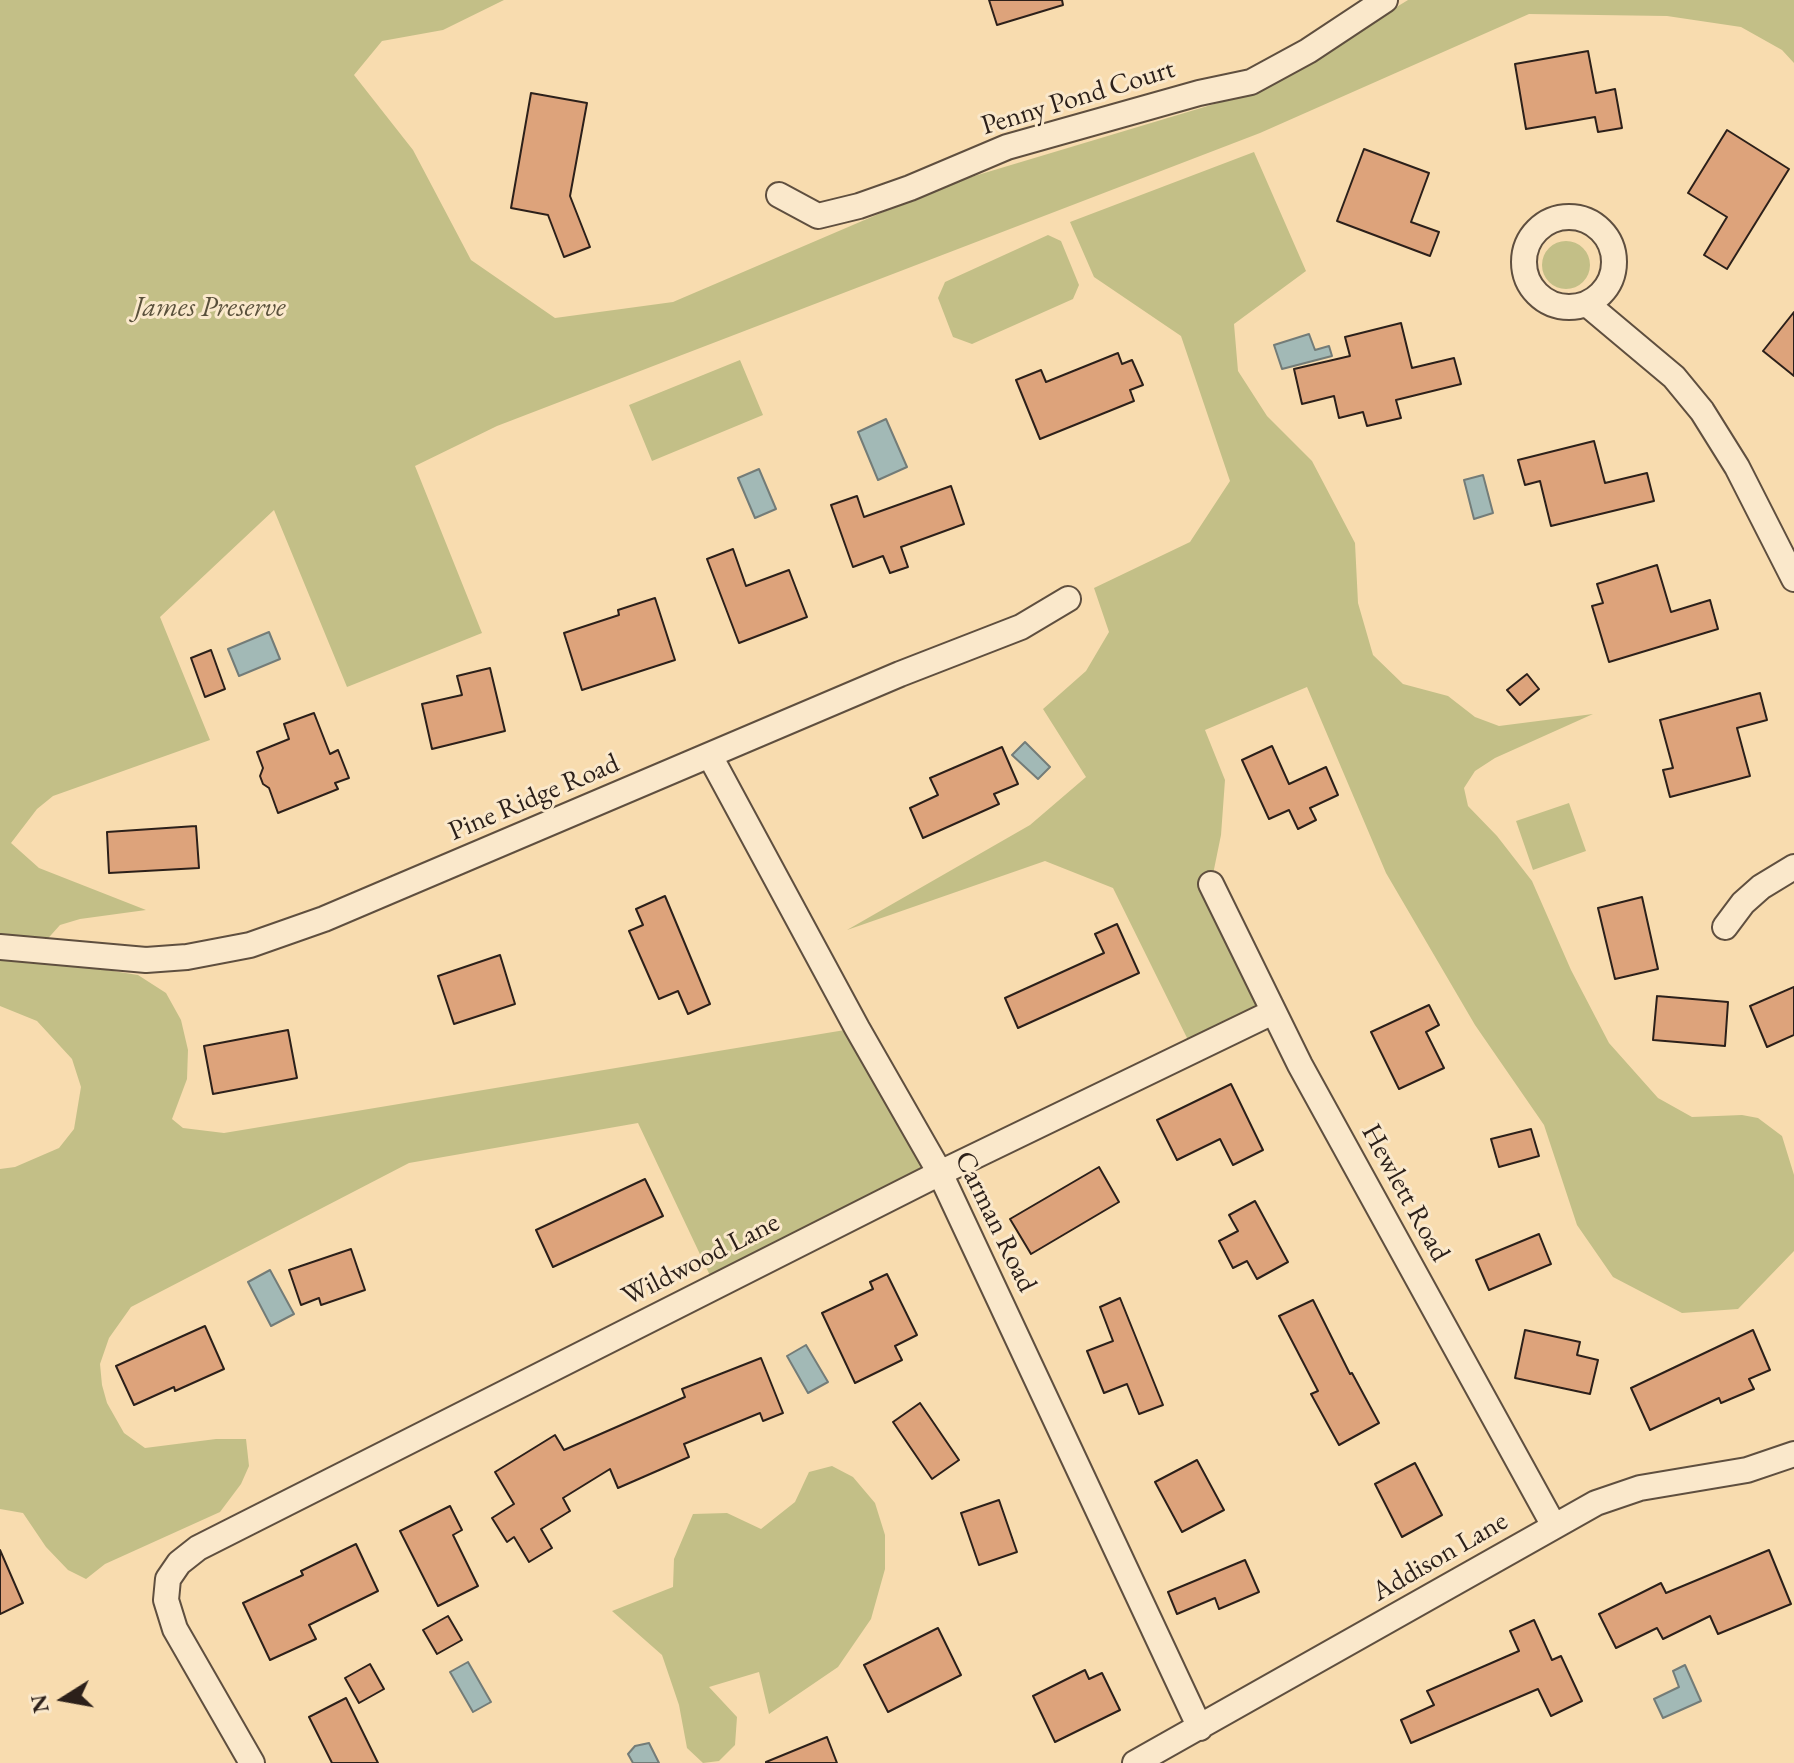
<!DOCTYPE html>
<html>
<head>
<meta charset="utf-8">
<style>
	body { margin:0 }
	#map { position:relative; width:1794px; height:1763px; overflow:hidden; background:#f8dcaf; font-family:"EB Garamond",serif }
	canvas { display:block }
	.north { position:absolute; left:24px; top:1659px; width:80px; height:80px; -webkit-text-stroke:6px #fae8cb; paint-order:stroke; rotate:259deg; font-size:22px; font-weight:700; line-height:32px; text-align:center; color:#2c201a }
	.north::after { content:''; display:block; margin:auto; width:28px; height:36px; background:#2c201a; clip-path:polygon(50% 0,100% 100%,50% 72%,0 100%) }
</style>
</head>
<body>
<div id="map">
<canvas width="1794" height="1763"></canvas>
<div class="north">N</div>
</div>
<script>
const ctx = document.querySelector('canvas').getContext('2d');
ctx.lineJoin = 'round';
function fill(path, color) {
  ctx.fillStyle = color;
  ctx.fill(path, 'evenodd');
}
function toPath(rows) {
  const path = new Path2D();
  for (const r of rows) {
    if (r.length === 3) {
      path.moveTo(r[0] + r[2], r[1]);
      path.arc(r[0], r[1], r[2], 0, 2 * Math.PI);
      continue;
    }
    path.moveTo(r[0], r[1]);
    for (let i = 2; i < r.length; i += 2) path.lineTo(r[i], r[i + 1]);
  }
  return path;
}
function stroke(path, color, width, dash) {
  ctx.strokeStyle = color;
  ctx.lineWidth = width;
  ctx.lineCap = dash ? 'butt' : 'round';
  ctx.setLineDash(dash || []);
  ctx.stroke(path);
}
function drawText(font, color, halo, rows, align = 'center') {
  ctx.font = font + ' "EB Garamond",serif';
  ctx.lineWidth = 6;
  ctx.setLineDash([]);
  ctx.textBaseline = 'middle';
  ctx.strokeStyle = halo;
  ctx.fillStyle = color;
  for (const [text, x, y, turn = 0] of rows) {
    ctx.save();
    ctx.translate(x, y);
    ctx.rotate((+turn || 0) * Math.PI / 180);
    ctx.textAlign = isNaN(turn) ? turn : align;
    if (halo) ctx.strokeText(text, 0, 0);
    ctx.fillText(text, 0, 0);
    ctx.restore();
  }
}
fill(toPath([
	[0,0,504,0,443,30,382,41,354,75,413,150,471,260,555,318,673,302,951,183,1261,90,1408,0,1794,0,1794,63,1782,50,1741,27,1667,16,1529,14,1260,133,497,426,415,466,482,633,347,687,274,510,160,617,210,740,53,796,37,809,11,843,39,868,146,910,80,919,60,925,26,963,88,967,138,975,166,993,181,1020,188,1050,187,1079,172,1119,183,1128,224,1133,857,1028,940,1173,715,1286,638,1123,409,1163,131,1307,109,1338,100,1364,102,1385,107,1403,124,1433,145,1448,216,1439,246,1439,249,1466,241,1484,220,1512,105,1564,86,1579,68,1570,46,1547,23,1513,0,1509,0,1169,15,1167,59,1148,74,1129,81,1087,72,1059,37,1021,0,1006],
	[1254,152,1306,271,1234,324,1238,371,1267,416,1312,461,1355,543,1358,603,1373,655,1403,684,1448,696,1475,717,1499,726,1593,714,1495,758,1475,771,1464,788,1468,806,1497,836,1532,881,1571,970,1609,1043,1658,1098,1692,1117,1742,1115,1758,1118,1782,1136,1794,1175,1794,1251,1738,1309,1682,1313,1613,1277,1577,1225,1544,1125,1475,1025,1386,873,1307,687,1205,730,1225,780,1221,835,1211,884,1273,1012,1193,1050,1113,888,1045,861,847,930,1030,825,1086,777,1043,709,1086,671,1109,632,1094,588,1190,542,1230,481,1181,336,1094,277,1070,222],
	[1048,235,1061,241,1079,285,1073,299,972,344,953,337,938,298,945,282],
	[1566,265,24],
	[740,360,763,415,652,461,629,405],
	[1569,803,1586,851,1533,870,1516,821],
	[832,1466,853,1477,875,1503,885,1535,885,1569,871,1619,838,1667,769,1714,759,1672,709,1687,737,1717,735,1745,719,1761,703,1763,687,1748,679,1705,662,1655,612,1611,673,1587,674,1559,693,1514,727,1513,761,1529,795,1502,809,1472]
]), '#c3bf87');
const water = toPath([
	[1309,334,1315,350,1329,346,1332,356,1282,369,1274,345,1309,334],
	[886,419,907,467,878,480,858,432,886,419],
	[759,469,776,509,755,518,738,478,759,469],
	[1483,475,1493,513,1474,519,1464,480,1483,475],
	[269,632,280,659,239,676,228,649,269,632],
	[1025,742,1050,767,1038,779,1012,755,1025,742],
	[270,1270,294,1314,271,1326,248,1282,270,1270],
	[806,1345,828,1382,808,1393,787,1356,806,1345],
	[468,1662,491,1702,473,1712,450,1672,468,1662],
	[1685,1665,1701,1701,1663,1718,1654,1699,1679,1687,1673,1671,1685,1665],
	[649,1743,659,1763,633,1763,628,1754,635,1746,649,1743]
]);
fill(water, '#a2b9b6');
stroke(water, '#737c78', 2);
const building = toPath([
	[989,0,1062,0,1063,5,997,25,989,0],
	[1588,51,1596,93,1615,89,1622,128,1598,132,1595,117,1526,129,1515,64,1588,51],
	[531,93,587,103,570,196,590,247,564,257,548,215,511,208,531,93],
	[1727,130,1789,169,1727,269,1704,255,1727,217,1688,193,1727,130],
	[1364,149,1429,173,1411,222,1439,232,1430,256,1337,221,1364,149],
	[1794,312,1794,376,1763,351,1794,312],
	[1401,323,1412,368,1454,358,1461,384,1396,400,1401,418,1367,426,1363,412,1339,418,1334,396,1302,404,1294,369,1350,356,1345,337,1401,323],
	[1118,353,1122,364,1132,360,1143,385,1130,390,1134,401,1040,439,1016,380,1041,370,1046,382,1118,353],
	[1594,441,1605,483,1647,473,1654,501,1551,526,1540,481,1525,485,1518,460,1594,441],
	[951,486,964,524,901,547,908,567,890,573,883,556,853,567,831,505,857,496,864,517,951,486],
	[733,549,746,586,789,570,807,617,739,643,707,559,733,549],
	[1657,565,1671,612,1710,600,1718,629,1609,662,1592,606,1603,603,1597,584,1657,565],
	[655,598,675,660,582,690,564,633,619,615,618,610,655,598],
	[211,650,225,689,205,697,191,658,211,650],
	[490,668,505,731,432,749,422,704,462,695,457,676,490,668],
	[1527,674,1539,689,1520,705,1507,690,1527,674],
	[1760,693,1767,720,1737,728,1750,776,1670,797,1663,770,1673,768,1660,720,1760,693],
	[314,713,330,754,338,750,349,778,335,783,338,789,278,813,269,788,263,784,260,776,263,768,257,752,289,739,284,724,314,713],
	[1272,746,1289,784,1326,767,1338,795,1310,808,1316,820,1298,829,1289,810,1269,819,1242,760,1272,746],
	[1002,747,1018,784,994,794,999,804,923,838,910,808,938,795,930,778,1002,747],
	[196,826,199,868,109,873,107,832,196,826],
	[665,896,710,1004,688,1014,678,991,659,999,629,931,643,925,636,909,665,896],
	[1642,897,1658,969,1615,979,1598,908,1642,897],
	[1117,924,1139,973,1018,1028,1005,998,1104,953,1095,934,1117,924],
	[500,955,515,1004,454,1024,438,976,500,955],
	[1794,987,1794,1035,1767,1047,1750,1006,1794,987],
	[1657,996,1728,1002,1725,1046,1653,1040,1657,996],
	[1429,1005,1439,1025,1426,1032,1444,1068,1399,1089,1371,1032,1429,1005],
	[288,1030,297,1078,213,1094,204,1046,288,1030],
	[1231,1084,1263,1150,1233,1165,1220,1139,1177,1160,1157,1120,1231,1084],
	[1531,1129,1539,1156,1499,1167,1491,1139,1531,1129],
	[1099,1167,1119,1202,1031,1254,1010,1219,1099,1167],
	[645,1179,663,1216,553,1267,536,1230,645,1179],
	[1255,1201,1288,1262,1257,1279,1247,1261,1233,1268,1219,1241,1238,1231,1229,1215,1255,1201],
	[1539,1234,1551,1264,1489,1290,1476,1260,1539,1234],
	[351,1249,365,1290,321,1305,319,1298,301,1305,289,1270,351,1249],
	[887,1274,917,1335,895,1346,902,1360,855,1383,822,1313,873,1289,870,1282,887,1274],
	[1120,1298,1163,1405,1139,1414,1127,1384,1104,1393,1087,1351,1113,1341,1100,1307,1120,1298],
	[1313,1300,1350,1374,1352,1373,1379,1423,1339,1445,1311,1394,1318,1391,1279,1316,1313,1300],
	[205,1326,224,1369,175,1391,174,1387,134,1405,116,1366,205,1326],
	[1525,1330,1580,1342,1577,1355,1598,1360,1590,1394,1515,1378,1525,1330],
	[1753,1330,1770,1370,1749,1379,1754,1389,1721,1403,1719,1398,1650,1430,1631,1388,1753,1330],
	[761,1358,783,1413,763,1421,760,1413,684,1444,689,1457,618,1488,610,1469,563,1498,570,1511,541,1529,552,1548,529,1562,514,1537,507,1542,492,1518,514,1504,495,1472,555,1435,564,1450,685,1397,682,1389,761,1358],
	[920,1403,959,1460,932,1479,893,1422,920,1403],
	[1197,1460,1224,1510,1182,1532,1155,1482,1197,1460],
	[1415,1463,1442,1515,1402,1537,1375,1484,1415,1463],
	[999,1500,1017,1552,979,1565,961,1513,999,1500],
	[450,1506,462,1530,453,1535,478,1586,438,1606,400,1531,450,1506],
	[356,1544,378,1591,309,1625,316,1639,270,1660,243,1603,303,1575,301,1571,356,1544],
	[0,1550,23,1603,0,1614,0,1550],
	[1769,1550,1791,1604,1718,1634,1710,1616,1663,1639,1657,1628,1616,1648,1599,1614,1661,1583,1666,1593,1769,1550],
	[1245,1560,1259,1592,1219,1609,1215,1598,1177,1614,1168,1592,1245,1560],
	[448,1616,462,1640,437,1654,423,1630,448,1616],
	[1534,1620,1552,1660,1561,1656,1582,1701,1551,1716,1538,1689,1411,1743,1401,1720,1434,1705,1427,1691,1519,1651,1510,1631,1534,1620],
	[938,1628,961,1675,888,1712,864,1665,938,1628],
	[370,1664,384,1689,359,1703,345,1678,370,1664],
	[1085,1670,1089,1679,1102,1673,1120,1710,1055,1742,1033,1696,1085,1670],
	[346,1698,378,1763,332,1763,309,1717,346,1698],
	[827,1737,837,1763,766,1763,766,1762,827,1737]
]);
fill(building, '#dda37b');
stroke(building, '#2c201a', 2);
const street = toPath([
	[779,195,818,216,859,206,910,188,1007,147,1199,93,1251,82,1308,51,1385,0],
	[1569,262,45],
	[1587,304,1674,377,1702,411,1737,467,1794,579],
	[710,756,857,1028,940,1173,1200,1728],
	[1211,884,1300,1065,1554,1526],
	[1725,927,1743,903,1761,887,1794,867],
	[0,947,146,960,187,957,250,945,324,919,900,674,1021,627,1068,599],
	[252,1763,175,1629,166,1600,168,1579,179,1563,198,1548,940,1173,1273,1012],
	[1135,1763,1596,1503,1640,1488,1747,1470,1794,1454]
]);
stroke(street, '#5f4f3f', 28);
stroke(street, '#fae8cb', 24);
drawText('28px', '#2c201a', '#fae8cb', [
	["Penny Pond Court",1078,98,-17],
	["Pine Ridge Road",534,798,-23],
	["Hewlett Road",1405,1193,61],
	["Carman Road",995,1222,64],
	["Wildwood Lane",701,1260,-27],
	["Addison Lane",1440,1557,-30]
]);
drawText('italic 28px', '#59503b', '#fae8cb', [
	["James Preserve",210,308]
]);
</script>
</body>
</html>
